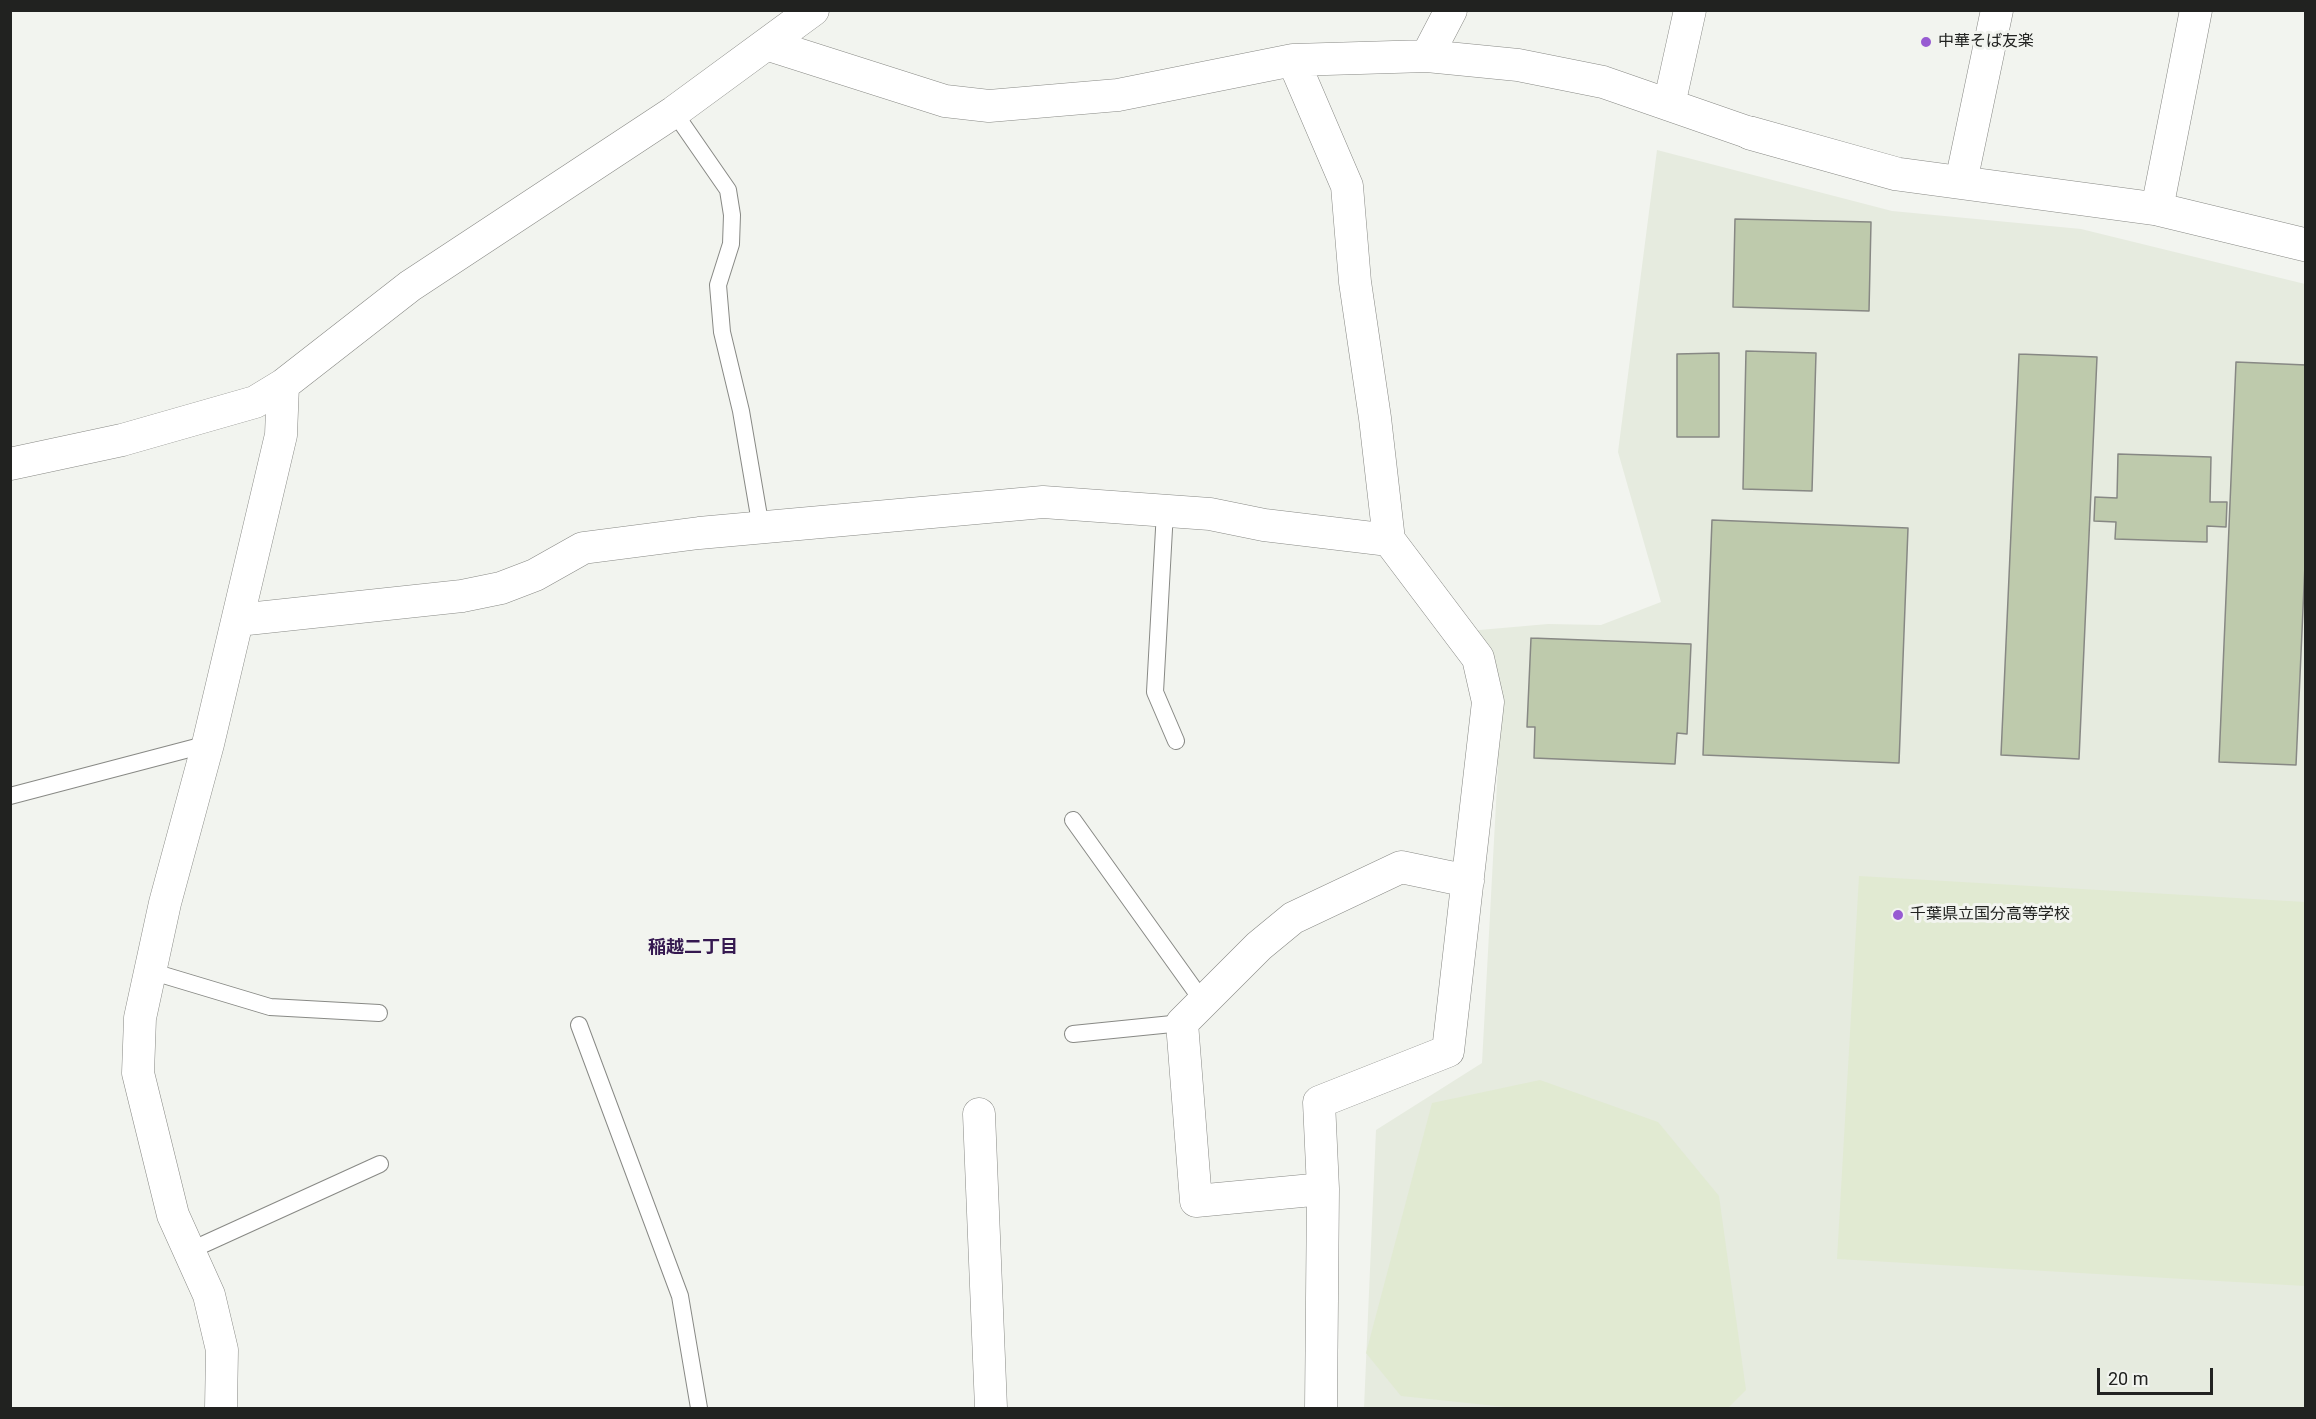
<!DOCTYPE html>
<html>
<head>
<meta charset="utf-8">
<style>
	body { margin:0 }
	#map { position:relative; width:2316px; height:1419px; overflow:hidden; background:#f2f4ef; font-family:Roboto,sans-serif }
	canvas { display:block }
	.frame { position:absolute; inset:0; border:12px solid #212220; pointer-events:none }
	.scale { position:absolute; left:2097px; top:1368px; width:116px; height:27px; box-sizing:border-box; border:3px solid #212220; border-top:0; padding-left:8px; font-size:18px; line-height:21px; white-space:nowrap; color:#212220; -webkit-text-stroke:4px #f2f4ef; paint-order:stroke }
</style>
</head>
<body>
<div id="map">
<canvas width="2316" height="1419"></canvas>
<div class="frame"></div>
<div class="scale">20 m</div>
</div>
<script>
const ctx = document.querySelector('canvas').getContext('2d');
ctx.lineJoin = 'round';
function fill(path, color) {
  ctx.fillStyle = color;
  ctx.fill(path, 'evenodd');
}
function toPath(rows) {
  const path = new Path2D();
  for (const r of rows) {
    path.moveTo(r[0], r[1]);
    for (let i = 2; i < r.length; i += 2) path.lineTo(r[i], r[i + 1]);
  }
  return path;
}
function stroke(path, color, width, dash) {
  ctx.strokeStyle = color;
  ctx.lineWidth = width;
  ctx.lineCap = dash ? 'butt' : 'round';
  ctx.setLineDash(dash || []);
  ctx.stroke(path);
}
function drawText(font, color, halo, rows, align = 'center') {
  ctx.font = font + ' Roboto,"Noto Sans JP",sans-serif';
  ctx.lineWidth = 6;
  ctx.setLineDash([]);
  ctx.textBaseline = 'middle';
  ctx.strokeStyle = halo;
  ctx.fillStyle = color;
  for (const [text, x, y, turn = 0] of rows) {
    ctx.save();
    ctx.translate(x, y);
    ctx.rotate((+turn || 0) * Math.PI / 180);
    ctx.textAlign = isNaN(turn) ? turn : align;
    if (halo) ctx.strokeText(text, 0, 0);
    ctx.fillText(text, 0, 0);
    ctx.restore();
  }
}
fill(toPath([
	[1657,150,1892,211,2081,229,2305,284,2305,1408,1364,1408,1376,1130,1482,1063,1498,766,1492,716,1468,631,1548,624,1601,625,1661,602,1618,452]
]), '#e6ebdf');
fill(toPath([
	[1859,876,2305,902,2305,1286,1837,1259],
	[1540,1080,1658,1122,1719,1196,1746,1390,1728,1408,1515,1408,1401,1396,1366,1353,1432,1103]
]), '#e1ead2');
const building = toPath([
	[1735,219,1871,222,1869,311,1733,307,1735,219],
	[1746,351,1816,353,1812,491,1743,489,1746,351],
	[1719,353,1719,437,1677,437,1677,354,1719,353],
	[2019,354,2097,357,2079,759,2001,755,2019,354],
	[2236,362,2306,365,2306,542,2296,765,2219,762,2236,362],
	[2118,454,2211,457,2210,502,2227,502,2226,527,2207,526,2207,542,2115,539,2116,522,2094,521,2095,497,2117,498,2118,454],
	[1712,520,1908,528,1899,763,1703,755,1712,520],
	[1531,638,1691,644,1687,734,1677,733,1675,764,1534,758,1535,727,1527,727,1531,638]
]);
fill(building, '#becaac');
stroke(building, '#878884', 1.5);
const lane = toPath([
	[674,112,728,190,732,215,731,244,718,285,722,332,741,411,761,528],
	[1165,511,1155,692,1176,741],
	[10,796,208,744],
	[1073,820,1204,1003],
	[150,971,270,1007,379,1013],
	[579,1025,680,1296,699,1408],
	[1073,1034,1182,1023],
	[189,1251,380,1164]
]);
const street = toPath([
	[769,45,945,101,989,106,1118,95,1293,60,1427,56,1518,65,1603,82,1750,133],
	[1427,56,1451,10],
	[1293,60,1347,186,1355,282,1375,418,1389,540,1478,658,1488,702,1448,1051,1319,1102,1323,1189,1321,1408],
	[1669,105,1690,10],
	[1961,182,1997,10],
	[2157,209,2196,10],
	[10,464,122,440,255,402,283,385,410,286,674,112,813,10],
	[238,620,462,596,501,588,535,575,583,548,699,533,1043,502,1210,514,1264,525,1389,540],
	[979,1114,991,1408],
	[1323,1189,1196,1201,1182,1023,1259,946,1293,918,1401,867,1468,881],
	[221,1408,222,1350,209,1295,173,1215,138,1073,140,1018,165,903,208,744,281,435,283,385]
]);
const secondary = toPath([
	[1750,133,1897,174,2157,209,2306,245]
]);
stroke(lane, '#888985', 18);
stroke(street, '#888985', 33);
stroke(secondary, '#888985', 34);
stroke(lane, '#fff', 16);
stroke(street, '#fff', 32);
stroke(secondary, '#fff', 33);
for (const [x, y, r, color] of [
	[1926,42,6,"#975bd2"],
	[1898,915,6,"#975bd2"]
]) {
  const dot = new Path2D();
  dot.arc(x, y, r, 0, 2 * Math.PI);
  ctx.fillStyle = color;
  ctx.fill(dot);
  stroke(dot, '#f2f4ef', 2);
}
drawText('16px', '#212220', '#f2f4ef', [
	["中華そば友楽",1938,42],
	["千葉県立国分高等学校",1910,915]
], 'left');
drawText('bold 18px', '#351850', '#f2f4ef', [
	["稲越二丁目",693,948]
]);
</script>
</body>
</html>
